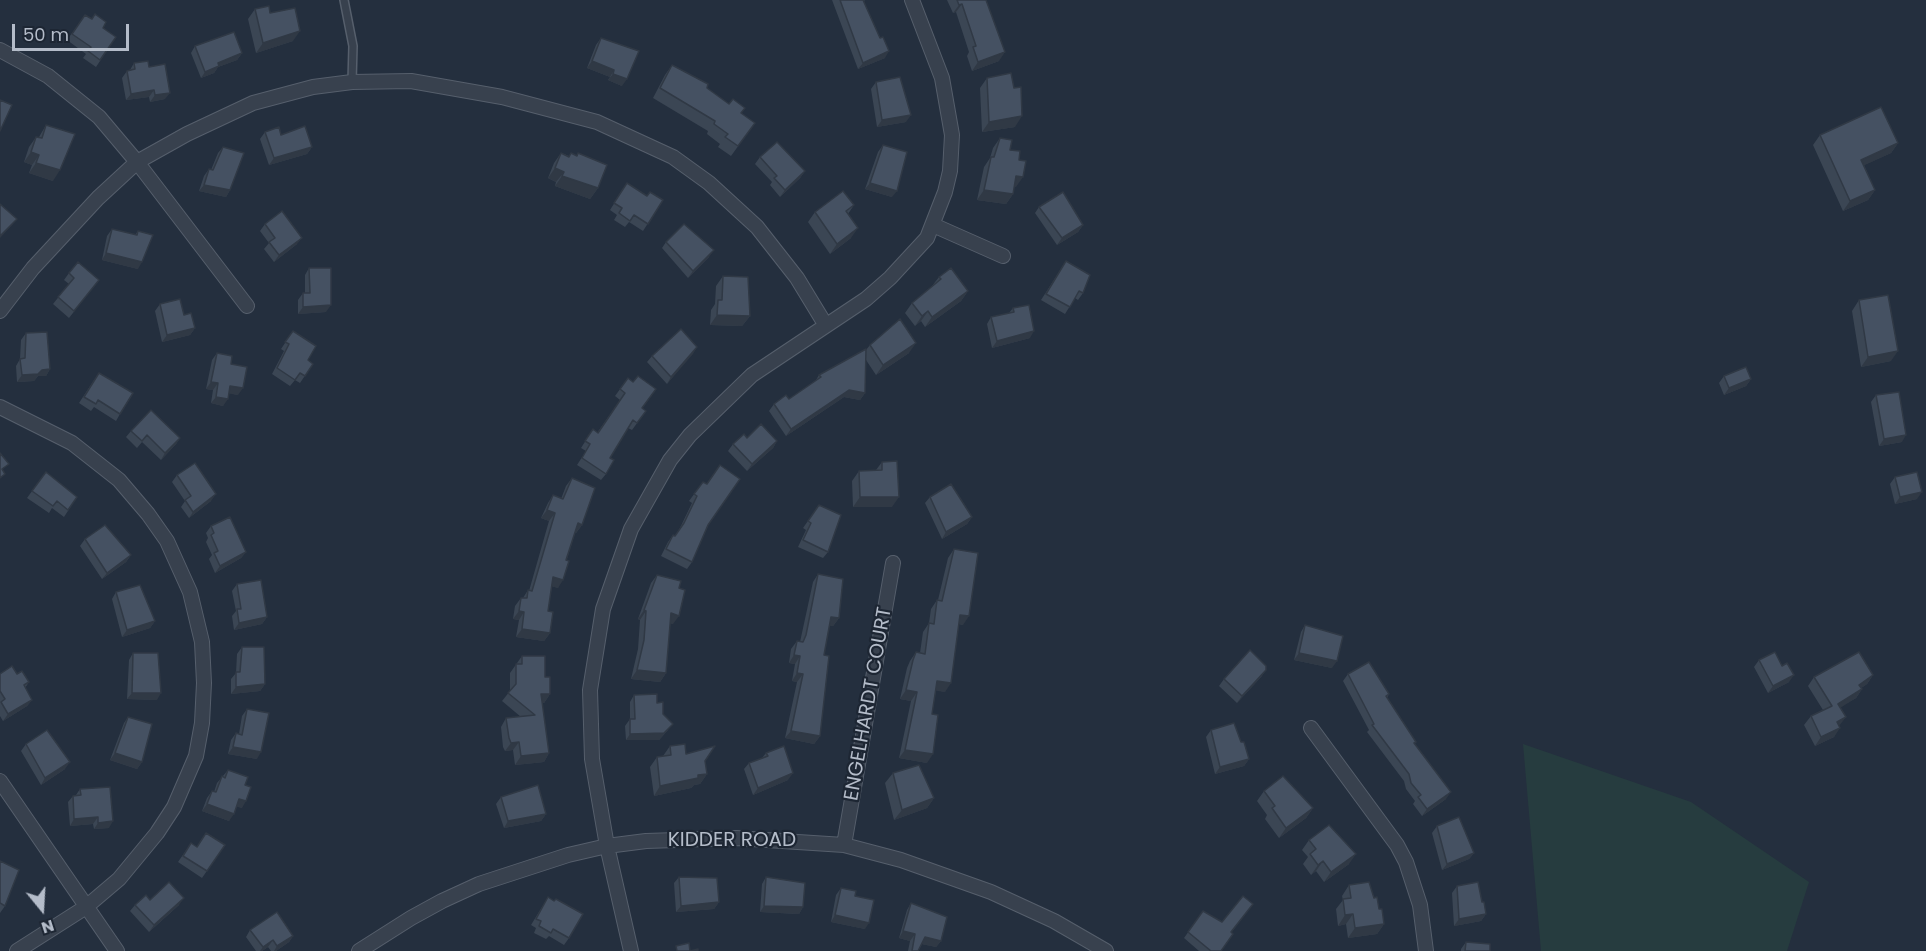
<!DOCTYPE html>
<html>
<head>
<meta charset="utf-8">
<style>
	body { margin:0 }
	#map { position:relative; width:1926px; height:951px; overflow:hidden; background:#242f3e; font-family:Poppins,sans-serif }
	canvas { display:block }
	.north { position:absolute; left:12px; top:879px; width:60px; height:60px; -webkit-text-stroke:4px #1d2633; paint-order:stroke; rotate:162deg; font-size:16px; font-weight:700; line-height:24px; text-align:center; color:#b4bcc9 }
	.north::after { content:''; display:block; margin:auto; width:21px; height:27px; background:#b4bcc9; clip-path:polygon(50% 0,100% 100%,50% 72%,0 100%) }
	.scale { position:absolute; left:12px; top:24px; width:117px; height:27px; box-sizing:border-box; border:3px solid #b4bcc9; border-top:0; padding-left:8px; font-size:18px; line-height:21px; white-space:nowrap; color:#b4bcc9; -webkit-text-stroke:4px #1d2633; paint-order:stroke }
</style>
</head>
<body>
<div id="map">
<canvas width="1926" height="951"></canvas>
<div class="north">N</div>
<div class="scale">50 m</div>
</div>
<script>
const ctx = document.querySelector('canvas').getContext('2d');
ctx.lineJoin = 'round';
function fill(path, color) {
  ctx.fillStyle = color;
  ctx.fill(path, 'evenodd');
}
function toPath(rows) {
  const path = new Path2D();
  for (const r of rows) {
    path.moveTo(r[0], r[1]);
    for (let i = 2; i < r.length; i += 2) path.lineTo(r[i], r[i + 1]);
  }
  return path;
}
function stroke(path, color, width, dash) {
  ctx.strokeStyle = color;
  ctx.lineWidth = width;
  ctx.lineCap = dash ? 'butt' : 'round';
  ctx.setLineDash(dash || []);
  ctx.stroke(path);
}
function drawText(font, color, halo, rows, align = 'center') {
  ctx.font = font + ' Poppins,sans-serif';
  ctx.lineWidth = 4.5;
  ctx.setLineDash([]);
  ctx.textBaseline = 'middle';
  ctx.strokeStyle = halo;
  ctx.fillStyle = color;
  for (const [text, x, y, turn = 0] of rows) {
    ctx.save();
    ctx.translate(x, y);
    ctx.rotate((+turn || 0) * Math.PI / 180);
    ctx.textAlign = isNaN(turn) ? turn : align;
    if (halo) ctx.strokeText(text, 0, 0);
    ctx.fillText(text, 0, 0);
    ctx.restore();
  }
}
fill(toPath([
	[1523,744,1691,802,1809,882,1787,951,1541,951]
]), '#263c3f');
const lane = toPath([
	[344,0,353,46,352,82]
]);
const street = toPath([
	[0,50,48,76,99,117,137,162,247,306],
	[933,225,1003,256],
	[0,311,33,268,98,198,137,162,187,134,253,103,313,87,352,82,411,81,502,97,597,122,673,157,709,183,757,227,797,278,825,324],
	[0,407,72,443,119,480,148,514,167,541,190,592,202,642,204,683,202,723,196,756,174,807,157,833,119,879,86,907,17,951],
	[1311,728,1397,845,1406,862,1420,905,1426,951],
	[0,781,117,951],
	[844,845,893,563],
	[359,951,411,918,442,901,479,884,568,855,607,846,646,841,736,838,844,845,901,860,991,892,1054,921,1106,951],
	[631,951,607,846,592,759,590,690,603,609,631,529,670,460,690,435,752,375,866,299,890,278,927,238,945,192,950,171,952,135,942,78,912,0]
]);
stroke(lane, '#565f6c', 10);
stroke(street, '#565f6c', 16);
stroke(lane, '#38414e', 7);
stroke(street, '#38414e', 14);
fill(toPath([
	[832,0,865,0,864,1,885,58,858,69],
	[947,0,986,0,999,61,972,71,967,56,969,52,956,12,953,13],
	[255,9,270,13,293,41,256,53,248,19],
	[85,15,116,37,96,67,83,58,86,54,67,40],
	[601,38,622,86,608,80,610,77,587,68,596,45],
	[195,46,242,53,237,60,218,67,214,73,201,78,191,53],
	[134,63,149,67,165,99,150,102,149,97,126,100,122,78,127,71,130,70],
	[672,65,707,88,755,123,731,156,718,147,720,144,707,134,708,131,653,98,665,75],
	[987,78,1015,127,982,132,980,88],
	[876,82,906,122,877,127,871,89],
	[46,125,53,181,29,173,32,165,24,162,29,147,36,137,39,137],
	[265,132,281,135,312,147,307,154,269,165,260,139],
	[1820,135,1898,143,1891,153,1864,165,1875,190,1868,200,1843,211,1813,145],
	[1000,138,1010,150,1016,187,1014,187,1013,194,1006,204,977,200,984,167,990,158,993,148],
	[883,145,892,197,865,189,878,152],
	[223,147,230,190,226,197,199,191,204,176,209,169,211,170,218,153],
	[561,153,569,156,571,153,598,188,590,199,555,186,556,182,548,178,554,163],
	[760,157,805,171,800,178,780,197,770,185,772,182,755,164],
	[627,183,647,196,663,200,643,231,629,222,625,227,614,220,617,215,610,210],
	[854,205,848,214,851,238,830,254,808,222,815,212],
	[1039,207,1083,225,1078,232,1057,245,1035,213],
	[265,224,297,244,274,262,264,249,269,243,260,231],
	[112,229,135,235,138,231,138,269,102,260,107,236],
	[666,242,709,257,688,278,662,248],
	[1066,261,1083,293,1078,300,1075,298,1065,314,1041,300],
	[309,268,326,312,298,314,298,300,303,293,305,293,305,275],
	[69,273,99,280,69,318,53,304,69,284,64,280],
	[723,276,750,316,742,326,710,325,711,310,715,304,716,286],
	[939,277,968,291,961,301,925,327,921,321,915,326,905,313,912,303,932,286],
	[1859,300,1891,361,1861,367,1852,311],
	[160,304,184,315,195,328,190,335,162,342,155,311],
	[1013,308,1030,338,992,348,987,324,991,317,1009,313],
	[293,331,308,360,313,364,300,383,295,380,290,386,272,374,284,351,281,349],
	[26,333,50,369,46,376,38,376,34,381,17,382,16,366,20,359,21,340],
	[870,345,909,353,876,375,866,360,865,393,860,400,844,397,786,436,769,411,774,404,789,399,816,380,819,375,866,350],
	[697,347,667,384,647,362,652,356],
	[217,353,231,364,238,395,229,393,223,406,211,403,213,390,206,389,212,360],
	[1724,376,1751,379,1746,386,1724,395,1719,383],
	[628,378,642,408,646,411,632,430,628,428,610,458,606,474,601,480,577,465,586,451,581,448,593,429,597,433,620,400,615,396],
	[94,380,120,414,116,421,94,407,91,411,79,403],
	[1876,395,1902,442,1879,446,1871,402],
	[131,431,180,438,176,444,161,460,142,442,137,448,126,437],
	[747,438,777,441,773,448,747,471,728,451,733,444],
	[882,462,892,507,853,507,852,481,859,471,876,470],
	[46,472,77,497,64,517,52,508,49,513,27,498],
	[177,475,211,501,189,518,181,507,185,501,172,482],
	[1895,477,1917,499,1895,504,1890,484],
	[572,478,582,525,576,533,575,533,558,588,552,586,548,611,550,633,544,641,516,637,519,620,513,619,515,606,521,598,523,598,528,590,529,591,549,521,541,518,548,503,553,495,561,499,566,486],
	[703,482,708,526,692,562,687,569,661,556,668,542,673,535,675,536,679,530,692,503,689,501],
	[930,497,972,517,967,524,942,539,925,503],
	[819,505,828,552,823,558,798,547,806,530,803,528],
	[211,526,246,552,241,558,215,573,209,559,212,555,206,542,208,538,206,533],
	[85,539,131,555,126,562,102,579,80,546],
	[954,549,963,625,959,624,945,692,936,690,932,714,927,763,899,758,911,701,900,699,907,668,910,661,916,652,920,653,923,632,929,623,931,609,937,600,938,600,948,558],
	[818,574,839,618,833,626,829,625,824,655,820,736,814,744,785,738,797,682,792,681,795,664,789,663,791,649,797,641,800,642,813,582],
	[657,575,673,624,670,623,666,673,660,682,631,679,638,649,640,620,638,619,651,583],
	[237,584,267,617,262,624,234,630,232,616,236,611,232,591],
	[116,592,155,621,150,628,122,637,112,599],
	[1305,625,1332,668,1294,660,1301,632],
	[242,647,265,684,260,691,231,694,231,679,236,673,237,654],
	[133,653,157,700,127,699,129,660],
	[522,656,545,677,550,694,544,703,542,703,549,753,544,762,515,765,513,750,505,751,503,747,501,727,506,718,521,717,502,701,510,691,510,673],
	[1759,660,1782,666,1789,682,1768,693,1754,667],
	[0,674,17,674,29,682,25,688,32,700,27,706,3,721,0,716],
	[1348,674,1389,694,1387,698,1415,744,1446,799,1422,816,1413,804,1415,801,1406,789,1404,781,1367,732,1369,730,1343,681],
	[1873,675,1867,684,1861,688,1862,689,1856,698,1840,707,1839,726,1834,737,1815,746,1804,725,1811,716,1823,710,1808,686,1814,677],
	[1262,676,1237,703,1219,686,1224,679],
	[634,695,657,703,663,714,668,730,659,740,626,740,625,726,630,719,630,702],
	[247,709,257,759,228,754,231,740,236,733,239,734,242,716],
	[128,717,142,762,137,769,110,760,124,723],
	[1211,730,1241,742,1249,759,1244,766,1215,774,1206,737],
	[26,744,65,769,41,785,21,751],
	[670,746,705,761,707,774,700,784,694,785,691,788,654,796,650,767,657,757,663,756],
	[766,753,788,780,753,795,744,769,749,763,762,758],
	[228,770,245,785,242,808,236,806,229,821,202,811,207,798,212,791,214,792,217,783],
	[893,773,934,798,927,808,894,820,885,783],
	[80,789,109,828,94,829,93,824,70,826,68,802,73,796,76,795],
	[1264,791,1313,808,1306,818,1279,838,1265,819,1267,815,1257,801],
	[501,797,546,814,541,821,504,828,496,804],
	[1437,826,1474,853,1469,859,1442,870,1432,833],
	[1309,840,1349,864,1324,882,1316,871,1311,875,1303,864,1308,857,1302,850],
	[191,843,197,847,225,845,202,878,178,862],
	[0,861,5,906,0,913],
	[679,877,719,902,714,909,676,912,674,883],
	[766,877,803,907,799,914,760,912,762,884],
	[1349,885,1374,898,1379,909,1384,924,1377,934,1348,938,1346,924,1338,926,1336,909,1343,900,1342,896],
	[1457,886,1482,902,1486,914,1481,921,1454,926,1452,893],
	[841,888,855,896,865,929,831,922,836,895],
	[548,897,569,938,564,945,549,936,546,939,534,933,536,928,531,925],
	[150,900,179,905,149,932,130,911,135,905],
	[911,903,941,941,936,947,922,944,918,951,908,951,910,941,899,938,907,910],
	[1253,904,1231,933,1221,951,1199,951,1184,938,1203,911,1222,922],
	[250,930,293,936,289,942,276,951,271,951,268,947,262,951,256,951,246,937],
	[1466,942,1490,951,1461,951,1461,949]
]), '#3b4654');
fill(toPath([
	[962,4,956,12,953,13,959,5],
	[300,31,293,41,256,53,263,43],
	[889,51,885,58,858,69,863,63],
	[1005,52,999,61,972,71,978,62],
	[242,53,237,60,218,67,214,73,201,78,205,72,218,63],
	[592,61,614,70,610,77,587,68],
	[613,74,627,79,622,86,608,80],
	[154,90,149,97,126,100,131,94],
	[170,93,165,99,150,102,155,95],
	[911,115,906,122,877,127,882,120],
	[1022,116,1015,127,982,132,989,122],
	[1898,143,1891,153,1854,170,1861,160],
	[312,147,307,154,269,165,274,158],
	[31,152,39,155,32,165,24,162],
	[36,163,60,170,53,181,29,173],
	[555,168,564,172,556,182,548,178],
	[805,171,800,178,780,197,785,190],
	[562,176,598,188,590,199,555,186],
	[1016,176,1023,177,1016,187,1009,186],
	[870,183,897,191,892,197,865,189],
	[204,185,230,190,226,197,199,191],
	[984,190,1013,194,1006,204,977,200],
	[1875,190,1868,200,1843,211,1850,201],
	[17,219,12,225,0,238,0,236],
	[1083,225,1078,232,1057,245,1062,238],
	[858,228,851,238,830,254,837,244],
	[302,238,297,244,274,262,279,255],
	[714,250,709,257,688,278,693,271],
	[106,253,142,262,138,269,102,260],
	[968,291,961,301,925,327,932,317],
	[331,305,326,312,298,314,303,307],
	[928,311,921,321,915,326,922,316],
	[717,315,750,316,742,326,710,325],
	[195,328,190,335,162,342,167,335],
	[1034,331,1030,338,992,348,997,341],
	[916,343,909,353,876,375,883,365],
	[697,347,693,354,667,384,671,377],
	[1898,351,1891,361,1861,367,1868,357],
	[50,369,46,376,38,376,34,381,17,382,22,375,42,370],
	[1751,379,1746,386,1724,395,1729,388],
	[211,382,218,383,213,390,206,389],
	[230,386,243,388,238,395,225,393],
	[849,390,865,393,860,400,844,397,786,436,791,429],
	[216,397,228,399,223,406,211,403],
	[1906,435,1902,442,1879,446,1884,439],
	[180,438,176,444,161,460,165,453],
	[777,441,773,448,747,471,752,464],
	[1922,492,1917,499,1895,504,1900,497],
	[216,494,211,501,189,518,193,512],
	[860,497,899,497,892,507,853,507],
	[547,510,555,513,549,521,541,518],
	[972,517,967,524,942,539,946,532],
	[578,523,582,525,576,533,572,531],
	[246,552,241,558,215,573,220,566],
	[131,555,126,562,102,579,107,573],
	[553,577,563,580,558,588,547,585],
	[644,610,646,611,640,620,638,619],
	[519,611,524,612,519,620,513,619],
	[671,613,679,616,673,624,665,622],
	[960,615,969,616,963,625,954,623],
	[267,617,262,624,234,630,239,623],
	[831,617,839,618,833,626,825,625],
	[155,621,150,628,122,637,127,630],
	[522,629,550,633,544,641,516,637],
	[1299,653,1337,661,1332,668,1294,660],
	[794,655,800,656,795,664,789,663],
	[637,670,666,673,660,682,631,679],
	[1266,670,1262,676,1237,703,1242,696],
	[797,673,803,674,797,682,792,681],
	[1794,675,1789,682,1768,693,1773,686],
	[1873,675,1867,684,1853,694,1859,685],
	[937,681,951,683,945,692,931,690],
	[265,684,260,691,231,694,236,687],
	[1862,689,1856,698,1832,713,1838,704],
	[906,690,917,692,911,701,900,699],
	[132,693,161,693,157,700,127,699],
	[541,694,550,694,544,703,535,703],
	[32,700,27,706,3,721,8,714],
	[1846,717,1839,726,1831,731,1837,722],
	[673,724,659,740,626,740,630,734],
	[1840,728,1834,737,1815,746,1821,737],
	[791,731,820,736,814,744,785,738],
	[519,742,513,750,505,751,511,743],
	[233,747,261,752,257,759,228,754],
	[905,750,933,754,927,763,899,758],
	[115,753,142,762,137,769,110,760],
	[549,753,544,762,515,765,521,756],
	[1249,759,1244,766,1215,774,1220,767],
	[70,762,65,769,41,785,45,778],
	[793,773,788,780,753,795,758,788],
	[707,774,700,784,694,785,691,788,654,796,660,786,698,775],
	[1451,792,1446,799,1422,816,1427,809],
	[934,798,927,808,894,820,902,810],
	[239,799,246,801,242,808,234,806],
	[207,804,234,814,229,821,202,811],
	[1313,808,1306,818,1279,838,1286,828],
	[546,814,541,821,504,828,508,821],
	[98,817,93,824,70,826,74,819],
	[113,821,109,828,94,829,98,823],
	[1474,853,1469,859,1442,870,1447,864],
	[1356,854,1349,864,1324,882,1331,872],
	[1323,861,1316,871,1311,875,1318,865],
	[184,898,179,905,149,932,154,925],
	[719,902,714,909,676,912,681,906],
	[764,906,803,907,799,914,760,912],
	[1353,914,1346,924,1338,926,1345,915],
	[1486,914,1481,921,1454,926,1459,919],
	[835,915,869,923,865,929,831,922],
	[1384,924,1377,934,1348,938,1355,928],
	[903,931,915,934,910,941,899,938],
	[293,936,289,942,276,951,274,951,277,946],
	[925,937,941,941,936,947,921,944],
	[273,940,268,947,262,951,260,951,263,947]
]), '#303945');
const building = toPath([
	[840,0,863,0,880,38,883,37,889,51,863,63,840,0],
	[957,0,986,0,1005,52,978,62,973,47,976,46,962,4,959,5,957,0],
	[269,6,270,13,295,8,300,31,263,43,255,9,269,6],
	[95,14,106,22,103,28,116,37,100,60,88,51,91,47,72,34,85,15,92,19,95,14],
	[234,32,242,53,218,63,219,66,205,72,195,46,234,32],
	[601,38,639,51,627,79,613,74,614,70,592,61,601,38],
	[148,61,149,67,165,64,170,93,155,95,154,90,131,94,127,71,135,69,134,63,148,61],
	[672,65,708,84,707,88,729,104,733,99,745,108,741,113,755,123,738,146,725,137,728,134,714,124,715,121,660,88,672,65],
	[1011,73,1014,88,1021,87,1022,116,989,122,987,78,1011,73],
	[900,77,911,115,882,120,876,82,900,77],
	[0,100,12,105,0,131,0,100],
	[1881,107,1898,143,1861,160,1875,190,1850,201,1820,135,1881,107],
	[46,125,75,134,60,170,36,163,39,155,31,152,36,137,42,138,46,125],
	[305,126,312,147,274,158,265,132,279,127,281,135,305,126],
	[1000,138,1012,140,1010,150,1020,151,1019,160,1026,161,1023,177,1016,176,1013,194,984,190,991,157,994,157,1000,138],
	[777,142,805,171,785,190,774,178,777,176,760,157,777,142],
	[883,145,907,152,897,191,870,183,883,145],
	[223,147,244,153,230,190,204,185,209,169,213,170,223,147],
	[561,153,569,157,571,153,577,156,578,153,607,165,598,188,562,176,564,172,555,168,561,153],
	[627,183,647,196,650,192,663,200,648,224,634,215,630,221,619,213,622,208,614,203,627,183],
	[843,191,854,205,846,211,858,228,837,244,815,212,843,191],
	[1063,192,1083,225,1062,238,1039,207,1063,192],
	[0,204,17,219,0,236,0,204],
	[282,211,302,238,279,255,269,242,275,238,265,224,282,211],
	[684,224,714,250,693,271,666,242,684,224],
	[112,229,137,235,138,231,153,235,142,262,106,253,112,229],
	[1066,261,1090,275,1083,293,1079,291,1070,307,1046,294,1066,261],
	[78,262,99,280,74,311,58,297,74,278,69,273,78,262],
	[309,268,331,268,331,305,303,307,303,293,310,293,309,268],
	[951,268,968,291,932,317,928,311,922,316,912,303,941,279,939,277,951,268],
	[723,276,748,277,750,316,717,315,718,300,722,300,723,276],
	[1888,295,1898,351,1868,357,1859,300,1888,295],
	[180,299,184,315,191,313,195,328,167,335,160,304,180,299],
	[1029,305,1034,331,997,341,991,317,1014,312,1013,308,1029,305],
	[900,319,916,343,883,365,870,345,900,319],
	[681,329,697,347,671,377,652,356,681,329],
	[293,331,316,346,308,360,313,364,305,376,300,373,295,380,277,368,289,344,285,342,293,331],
	[47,332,50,369,42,370,38,374,22,375,20,359,25,358,26,333,47,332],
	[866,349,865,393,849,390,791,429,774,404,786,395,789,399,821,377,819,375,866,349],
	[217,353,232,356,231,364,247,367,243,388,230,386,228,399,216,397,218,383,211,382,217,353],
	[1746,367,1751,379,1729,388,1724,376,1746,367],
	[99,373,133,393,120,414,98,400,96,404,84,397,99,373],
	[638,376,656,389,642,408,646,411,637,423,633,420,610,458,614,460,606,474,582,458,590,444,585,441,593,429,598,433,625,393,620,389,628,378,633,382,638,376],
	[1899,392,1906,435,1884,439,1876,395,1899,392],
	[151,410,180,438,165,453,147,435,142,441,131,431,151,410],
	[761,424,777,441,752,464,733,444,744,434,747,438,761,424],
	[0,453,9,464,2,469,5,474,0,478,0,453],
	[897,461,899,497,860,497,859,471,882,470,882,462,897,461],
	[195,463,216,494,193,512,185,500,191,496,177,475,195,463],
	[720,465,740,479,708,525,692,562,666,549,673,535,675,536,684,523,697,496,694,494,703,482,707,484,720,465],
	[46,472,77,497,68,510,57,501,53,506,32,491,46,472],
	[1917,472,1922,492,1900,497,1895,477,1917,472],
	[572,478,595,488,582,525,578,523,566,560,569,561,563,580,553,577,548,611,553,612,550,633,522,629,524,612,519,611,521,598,527,598,528,590,532,591,555,513,547,510,553,495,563,499,572,478],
	[951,484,972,517,946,532,930,497,951,484],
	[819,505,841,515,828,552,803,540,811,523,808,521,819,505],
	[230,517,246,552,220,566,214,553,218,551,211,535,214,533,211,526,230,517],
	[105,525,131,555,107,573,85,539,105,525],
	[954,549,978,553,969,616,960,615,951,683,937,681,932,714,938,715,933,754,905,750,917,692,906,690,913,660,916,652,925,654,929,623,934,624,937,600,942,601,954,549],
	[818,574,843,579,839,618,831,617,824,655,829,656,820,736,791,731,803,674,797,673,800,656,794,655,797,641,803,642,806,635,818,574],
	[657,575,681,581,679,588,685,590,679,616,671,613,666,673,637,670,644,640,646,611,644,610,657,575],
	[261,580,267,617,239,623,237,609,241,609,237,584,261,580],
	[140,585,155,621,127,630,116,592,140,585],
	[1305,625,1343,636,1337,661,1299,653,1305,625],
	[242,647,264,647,265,684,236,687,236,672,240,672,242,647],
	[1250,650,1266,666,1266,670,1242,696,1224,679,1250,650],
	[1775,652,1782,666,1787,663,1794,675,1773,686,1759,660,1775,652],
	[1859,652,1873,675,1859,685,1862,689,1838,704,1846,717,1837,722,1840,728,1821,737,1811,716,1832,706,1814,677,1859,652],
	[133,653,158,653,161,693,132,693,133,653],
	[522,656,545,656,545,677,550,677,550,694,541,694,549,753,521,756,519,742,511,743,509,738,506,718,535,715,508,693,516,684,516,664,522,664,522,656],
	[1369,662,1389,694,1386,696,1416,742,1414,743,1451,792,1427,809,1418,797,1421,795,1411,783,1409,774,1372,725,1374,724,1348,674,1369,662],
	[12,666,17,674,22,671,29,682,24,685,32,700,8,714,1,702,5,699,0,691,0,674,12,666],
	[657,694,657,703,663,702,663,714,673,724,664,733,630,734,630,719,635,719,634,695,657,694],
	[247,709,269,713,261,752,233,747,236,733,242,735,247,709],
	[128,717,152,724,142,762,115,753,128,717],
	[1234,723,1241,742,1244,742,1249,759,1220,767,1211,730,1234,723],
	[47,730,70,762,45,778,26,744,47,730],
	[685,744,686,754,715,746,705,761,707,774,698,775,698,778,660,786,657,757,671,755,670,746,685,744],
	[784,746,793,773,758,788,749,763,768,756,766,753,784,746],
	[919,765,934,798,902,810,893,773,919,765],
	[228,770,248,777,245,785,251,787,246,801,239,799,234,814,207,804,212,791,216,792,222,776,225,778,228,770],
	[1283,776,1313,808,1286,828,1272,808,1275,806,1264,791,1283,776],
	[538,785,546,814,508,821,501,797,538,785],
	[110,787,113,821,98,823,98,817,74,819,73,796,81,795,80,789,110,787],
	[1459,817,1474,853,1447,864,1437,826,1459,817],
	[1329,825,1356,854,1331,872,1323,861,1318,865,1310,854,1316,849,1309,840,1329,825],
	[206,833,225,845,207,871,183,856,191,843,197,847,206,833],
	[0,861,19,870,5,906,0,903,0,861],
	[679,877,717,878,719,902,681,906,679,877],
	[766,877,805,883,803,907,764,906,766,877],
	[169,882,184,898,154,925,135,905,146,895,150,900,169,882],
	[1369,882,1374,898,1377,897,1379,909,1382,909,1384,924,1355,928,1353,914,1345,915,1343,899,1351,898,1349,885,1369,882],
	[1478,882,1482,902,1484,902,1486,914,1459,919,1457,886,1478,882],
	[841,888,856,891,855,896,874,900,869,923,835,915,841,888],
	[1243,896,1253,904,1231,932,1233,934,1221,951,1211,951,1188,932,1203,911,1222,922,1243,896],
	[548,897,554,901,556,899,583,914,569,938,553,929,551,933,539,926,541,921,536,919,548,897],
	[911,903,947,917,941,941,925,937,918,951,912,951,915,934,903,931,911,903],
	[277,912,293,936,277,946,273,940,263,947,250,930,277,912],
	[1466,942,1490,944,1490,951,1465,951,1466,942],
	[689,943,690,951,698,949,698,951,677,951,676,946,689,943]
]);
fill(building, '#455162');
stroke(building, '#303945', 1.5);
drawText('20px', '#b4bcc9', '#1d2633', [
	["ENGELHARDT COURT",869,704,-80],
	["KIDDER ROAD",732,841]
]);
</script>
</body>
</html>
